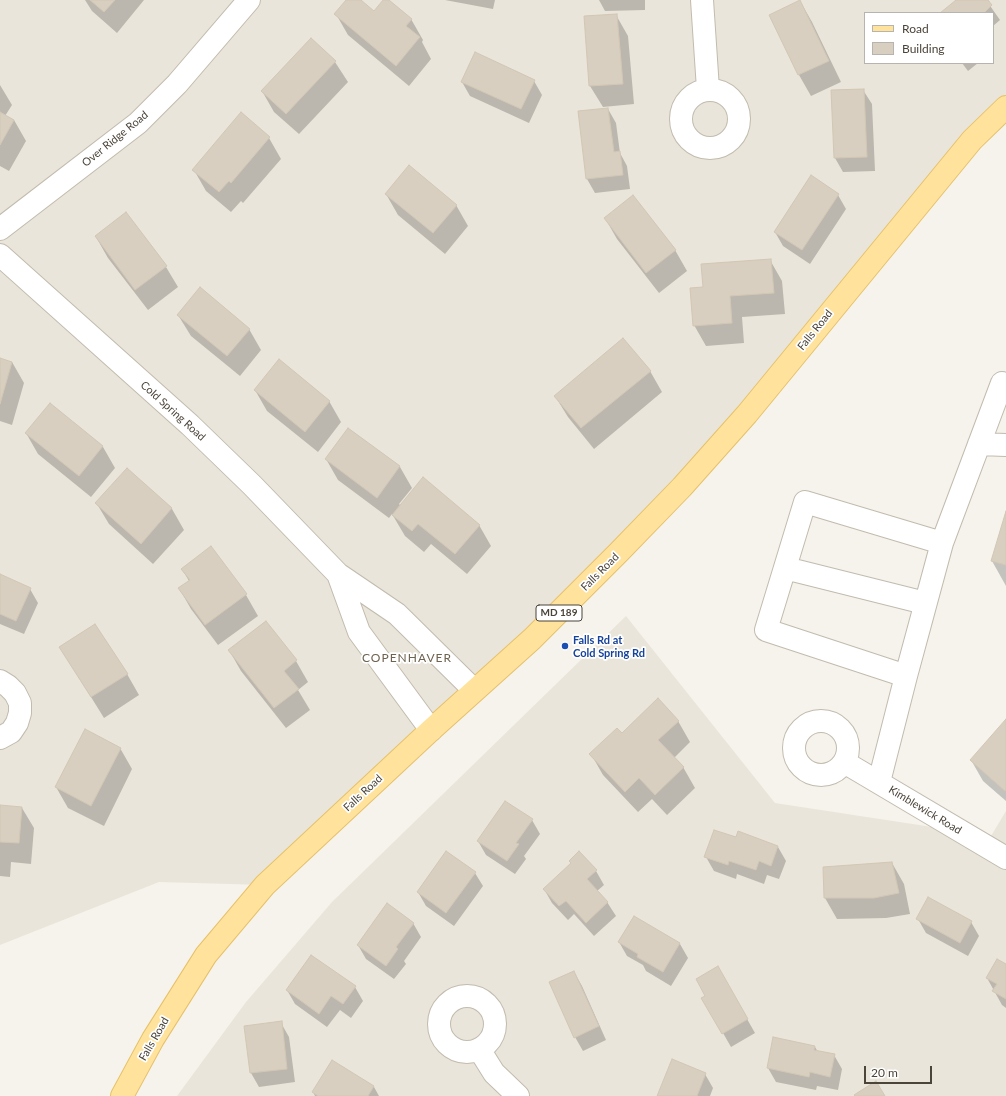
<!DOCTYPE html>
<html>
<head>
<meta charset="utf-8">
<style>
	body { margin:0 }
	#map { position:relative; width:1006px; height:1096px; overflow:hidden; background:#f6f3ec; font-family:Lato,sans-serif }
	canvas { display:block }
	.legend { position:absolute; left:864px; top:12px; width:130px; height:52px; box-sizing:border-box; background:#fff; border:1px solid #b7b4b0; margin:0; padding:5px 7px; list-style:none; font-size:12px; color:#4b4439 }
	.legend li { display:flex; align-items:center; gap:8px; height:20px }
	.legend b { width:20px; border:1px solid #b7b4b0 }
	.scale { position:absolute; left:864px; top:1066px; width:68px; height:18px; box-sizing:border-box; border:2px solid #4b4439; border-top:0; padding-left:5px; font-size:12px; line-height:14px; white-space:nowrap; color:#4b4439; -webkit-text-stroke:3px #fff; paint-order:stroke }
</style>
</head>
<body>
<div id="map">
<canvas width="1006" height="1096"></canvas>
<ul class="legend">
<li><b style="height:5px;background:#ffe39c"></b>Road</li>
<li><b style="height:11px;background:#d8cfc1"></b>Building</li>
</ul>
<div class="scale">20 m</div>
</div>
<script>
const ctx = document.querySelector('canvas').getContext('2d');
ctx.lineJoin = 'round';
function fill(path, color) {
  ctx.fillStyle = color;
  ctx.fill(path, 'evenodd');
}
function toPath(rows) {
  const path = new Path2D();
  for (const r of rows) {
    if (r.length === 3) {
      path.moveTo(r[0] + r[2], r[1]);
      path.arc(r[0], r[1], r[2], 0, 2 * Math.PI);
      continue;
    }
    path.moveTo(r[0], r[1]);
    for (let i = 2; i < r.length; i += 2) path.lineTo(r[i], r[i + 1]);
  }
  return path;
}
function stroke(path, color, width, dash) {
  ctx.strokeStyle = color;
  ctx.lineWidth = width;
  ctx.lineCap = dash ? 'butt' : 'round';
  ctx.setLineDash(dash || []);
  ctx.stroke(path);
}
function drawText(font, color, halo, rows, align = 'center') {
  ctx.font = font + ' Lato,sans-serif';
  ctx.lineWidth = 3.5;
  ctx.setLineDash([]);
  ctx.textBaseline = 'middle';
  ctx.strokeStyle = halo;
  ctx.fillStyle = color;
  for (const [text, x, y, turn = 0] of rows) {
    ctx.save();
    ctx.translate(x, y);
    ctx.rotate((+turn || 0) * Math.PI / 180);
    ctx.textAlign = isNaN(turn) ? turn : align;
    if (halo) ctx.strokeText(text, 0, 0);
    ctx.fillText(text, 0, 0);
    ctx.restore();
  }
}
fill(toPath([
	[0,0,1006,0,1006,107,747,414,265,885,159,882,0,945],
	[865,13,993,13,993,63,865,63],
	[626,616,775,803,991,836,1006,811,1006,1096,177,1096,246,1002,332,902]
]), '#eae5da');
fill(toPath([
	[85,0,144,0,117,33,92,11],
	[348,0,360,0,374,12,385,0,388,0,411,19,423,40,422,42,431,59,409,86,348,35,336,14],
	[445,0,495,0,493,9],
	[599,0,645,0,645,10,605,11],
	[957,0,986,0,1000,20,993,26,993,13,942,13],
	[800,1,812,22,841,82,811,96,799,75,771,15],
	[616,15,628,36,634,104,603,107,590,86],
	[335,62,348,82,299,134,274,112,262,91],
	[962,63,978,63,968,71],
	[534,81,542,95,529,123,470,96,462,82],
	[0,85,12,105,5,116,14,120,26,141,9,171,0,166],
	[863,90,872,104,875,171,843,172,835,158],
	[608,109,616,123,620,153,627,166,630,189,595,193,587,179],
	[269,138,281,159,243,203,241,201,231,212,206,191,194,170],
	[386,194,456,205,468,226,445,254,398,215],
	[838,195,846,209,810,264,783,246,775,232],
	[605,218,675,250,687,271,659,293,617,239],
	[96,237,166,267,178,287,148,310,108,258],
	[770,260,782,281,785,314,742,317,744,343,706,346,694,325,704,288],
	[178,315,249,329,261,350,240,376,191,336],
	[0,359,12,362,24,383,12,425,0,421],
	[650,371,662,392,594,449,568,417,555,396],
	[255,390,329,401,341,422,318,452,267,411],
	[50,404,103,447,115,468,91,497,38,454,26,433],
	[349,429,400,467,412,488,399,504,401,506,479,525,491,546,467,574,431,544,424,552,405,536,392,514,389,518,338,480,326,459],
	[127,469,172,509,184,530,153,564,109,524,97,504],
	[1006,514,1006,586,992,561],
	[211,548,246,595,258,616,218,645,191,609,179,588,189,581,182,569],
	[0,575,30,589,38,603,24,634,0,624],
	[265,622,296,661,308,682,298,690,310,710,286,728,241,671,229,650],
	[60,647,127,674,139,695,104,718],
	[1006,720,1006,801,983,781,971,760],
	[678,721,690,742,674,758,683,767,695,788,667,815,652,799,638,812,603,775,591,754,622,734],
	[120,748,132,769,104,826,68,808,56,787],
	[0,806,22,808,34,828,31,864,11,862,10,877,0,876],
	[532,820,540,834,524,856,526,859,515,874,486,855,478,841],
	[736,839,778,847,786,861,779,879,767,875,764,884,737,874,736,879,714,871,706,857],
	[892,863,904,884,910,914,886,918,837,919,825,898],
	[596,871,604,885,597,891,607,902,616,916,594,936,574,914,568,920,552,903,544,889],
	[475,873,483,886,454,926,426,906,418,892],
	[634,917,680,944,688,958,671,986,646,971,643,965,627,956,619,942],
	[918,919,971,922,979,936,968,956,926,933],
	[413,923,421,937,404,961,406,964,394,979,366,959,358,945],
	[1006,965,1006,1008,1002,1005,987,978],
	[718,968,755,1033,731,1047,703,998,706,996],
	[574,972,582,986,606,1040,583,1051,575,1037],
	[355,987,363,1001,351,1018,340,1010,327,1027,295,1004,287,990],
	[281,1023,289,1037,295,1082,259,1087,251,1073,245,1027],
	[774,1039,815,1047,818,1052,834,1055,842,1069,838,1090,817,1086,816,1090,776,1082,768,1068],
	[332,1061,374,1087,379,1096,315,1096,313,1092],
	[705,1074,713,1088,710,1096,658,1096]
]), '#0003');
const building = toPath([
	[90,0,115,0,104,12,90,0],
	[346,0,361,0,374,11,383,0,389,0,412,19,406,26,420,37,396,66,334,14,346,0],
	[800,0,829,61,798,75,769,15,800,0],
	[956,0,988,0,992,5,984,13,940,13,956,0],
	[617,14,623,84,589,86,584,16,617,14],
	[311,38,336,61,286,114,261,91,311,38],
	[475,52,535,80,521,109,461,82,475,52],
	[864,89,867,157,834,158,831,90,864,89],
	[608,108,614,152,620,151,623,175,586,179,578,111,608,108],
	[0,112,14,120,0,145,0,112],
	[241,112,270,137,231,183,229,181,219,192,192,170,241,112],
	[409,165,457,205,433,233,385,194,409,165],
	[811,175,839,194,802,250,774,232,811,175],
	[633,195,676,250,646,273,604,218,633,195],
	[126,212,167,266,135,290,95,236,126,212],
	[771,259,774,293,730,296,732,323,693,326,690,288,703,287,701,264,771,259],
	[200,287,250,329,227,356,177,315,200,287],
	[623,338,651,371,581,428,554,396,623,338],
	[0,358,12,362,0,404,0,358],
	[279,359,330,401,305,432,254,390,279,359],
	[50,403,103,446,79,476,25,433,50,403],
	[348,428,400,466,377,498,325,459,348,428],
	[127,468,172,508,141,544,95,503,127,468],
	[423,477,480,525,455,554,418,524,412,531,392,515,423,477],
	[1006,511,1006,565,991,561,1006,511],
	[211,546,247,594,205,625,178,588,190,580,181,569,211,546],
	[0,574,31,588,16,621,0,614,0,574],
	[266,621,297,660,284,671,299,689,274,708,228,650,266,621],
	[95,624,128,674,91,697,59,647,95,624],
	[658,698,679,721,658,740,684,767,655,795,639,778,625,792,589,754,617,728,622,733,658,698],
	[1006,719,1006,789,1005,791,970,760,1006,719],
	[85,729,121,748,91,806,55,787,85,729],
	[505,801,533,819,516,843,519,844,507,861,477,841,505,801],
	[0,805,22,807,19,843,0,842,0,805],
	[714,830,736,837,738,831,778,846,771,866,759,861,756,870,729,861,728,865,704,857,714,830],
	[446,851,476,872,446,913,417,892,446,851],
	[579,851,597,870,587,879,608,902,586,923,566,901,559,906,543,889,571,863,569,861,579,851],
	[892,862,899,893,874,898,824,898,823,867,892,862],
	[928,897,972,921,960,943,916,919,928,897],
	[387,903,414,923,396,947,398,949,386,966,357,945,387,903],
	[634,916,680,943,663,972,637,957,638,954,618,942,634,916],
	[311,955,356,986,343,1004,331,996,319,1014,286,990,311,955],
	[997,959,1006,964,1006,999,992,991,997,984,986,978,997,959],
	[718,966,748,1019,722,1034,701,998,705,996,696,979,718,966],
	[574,971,599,1026,574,1038,549,982,574,971],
	[282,1021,287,1069,250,1073,244,1026,282,1021],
	[773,1037,815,1046,814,1050,835,1054,830,1077,810,1072,809,1077,767,1068,773,1037],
	[672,1059,706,1073,697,1096,657,1096,672,1059],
	[332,1060,374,1086,368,1096,318,1096,312,1092,332,1060],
	[876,1081,885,1096,855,1096,854,1095,876,1081]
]);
fill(building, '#d8cfc1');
stroke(building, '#d3c7b4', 1);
const minor = toPath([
	[702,0,708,89],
	[710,119,29],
	[0,229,138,123,177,84,249,0],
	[0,255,190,425,252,485,338,574,397,614,474,690],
	[979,444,1006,445],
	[785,568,925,603],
	[338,574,359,632,431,730],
	[906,676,766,630,805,502,942,543],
	[0,681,8,686,15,693,20,703,20,713,17,723,11,732,0,738],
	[821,748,27],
	[844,762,1006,858],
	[879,782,906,676,942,543,1002,383,1006,384],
	[467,1024,28],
	[479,1049,494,1073,518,1096]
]);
const major = toPath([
	[122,1096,153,1039,206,955,265,885,431,730,532,639,619,552,682,487,747,414,972,140,1006,107]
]);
stroke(minor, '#c2bbae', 24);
stroke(major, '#e6c16a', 24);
stroke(minor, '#fff', 22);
stroke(major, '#ffe39c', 22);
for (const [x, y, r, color] of [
	[565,646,4,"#1a4fb4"]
]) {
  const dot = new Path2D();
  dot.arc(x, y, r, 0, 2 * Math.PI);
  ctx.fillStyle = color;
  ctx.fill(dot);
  stroke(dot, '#fff', 1.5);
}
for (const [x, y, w] of [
	[559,613,46]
]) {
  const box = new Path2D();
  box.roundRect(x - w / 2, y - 8, w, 16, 3);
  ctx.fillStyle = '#fff';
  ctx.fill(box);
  stroke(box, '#4b4439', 1);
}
drawText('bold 10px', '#4b4439', null, [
	["MD 189",559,613]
]);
drawText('11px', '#4b4439', '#fff', [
	["Over Ridge Road",115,139,-39],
	["Falls Road",815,330,-51],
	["Cold Spring Road",173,411,42],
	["Falls Road",600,572,-45],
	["Falls Road",363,793,-43],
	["Kimblewick Road",925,810,31],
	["Falls Road",154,1039,-60]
]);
drawText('bold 11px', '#164399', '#fff', [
	["Falls Rd at",573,640],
	["Cold Spring Rd",573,653]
], 'left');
ctx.letterSpacing = '1px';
drawText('12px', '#6e6250', '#fff', [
	["COPENHAVER",407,658]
]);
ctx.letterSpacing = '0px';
</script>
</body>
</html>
